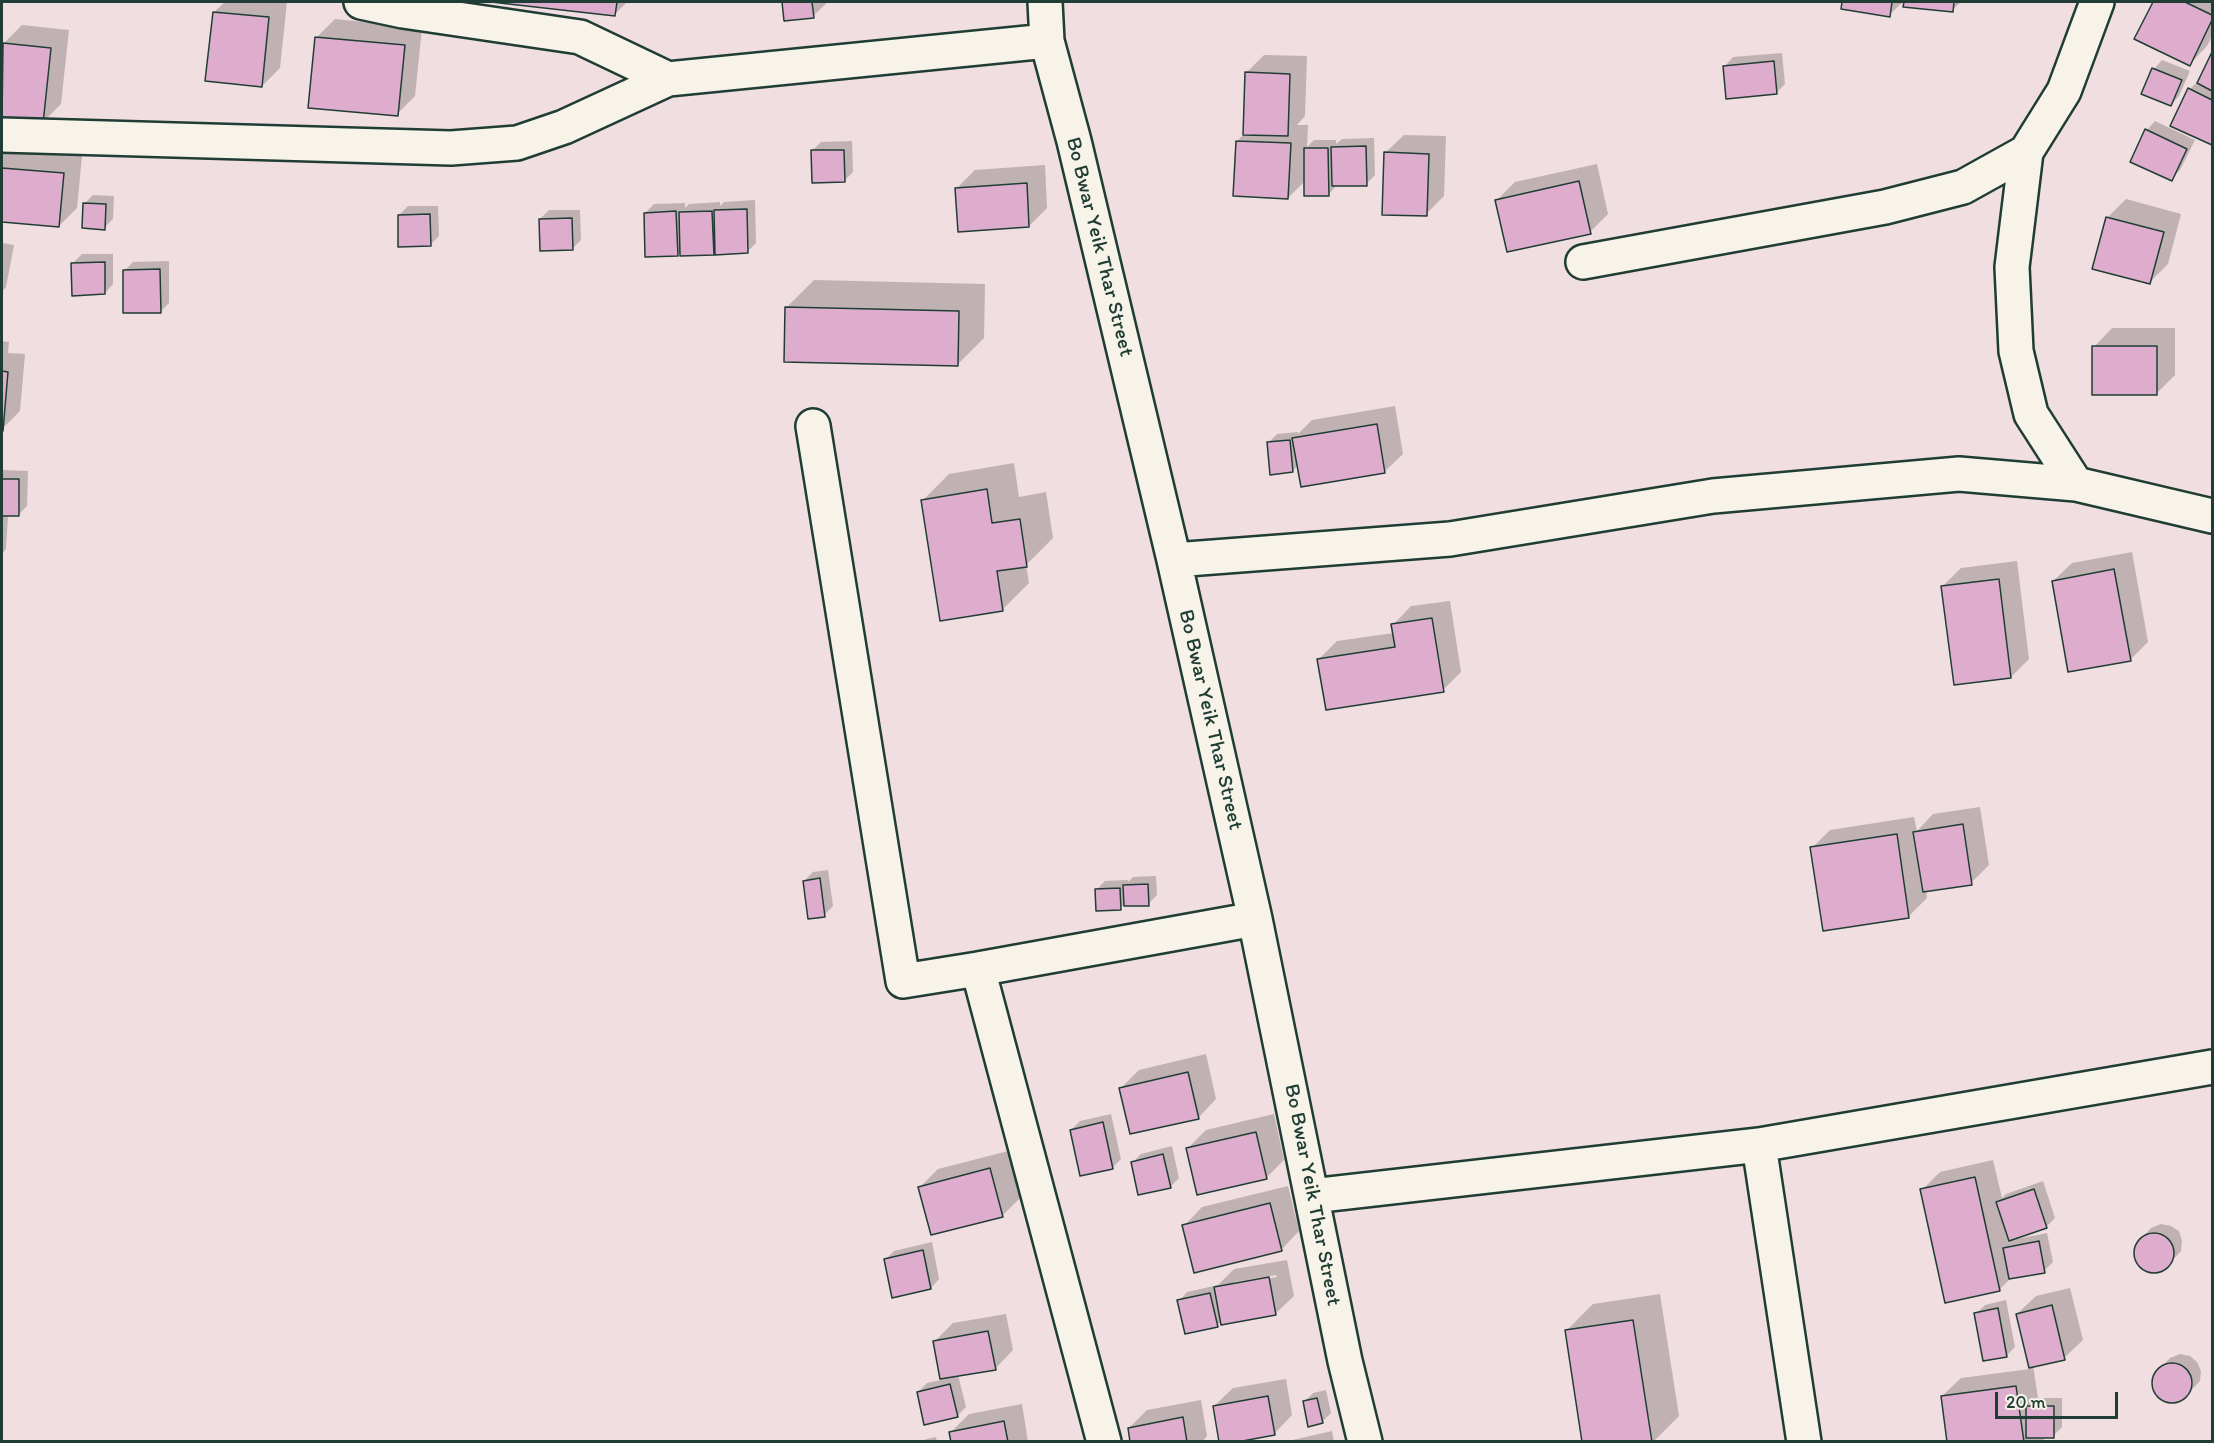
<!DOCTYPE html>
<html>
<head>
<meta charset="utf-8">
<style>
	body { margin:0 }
	#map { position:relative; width:2214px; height:1443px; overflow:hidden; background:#f0dee0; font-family:Itim,sans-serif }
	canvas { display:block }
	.frame { position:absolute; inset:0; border:3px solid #1f3d34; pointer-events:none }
	.scale { position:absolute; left:1995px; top:1392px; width:123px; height:27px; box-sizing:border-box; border:3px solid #1f3d34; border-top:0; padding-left:8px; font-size:18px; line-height:21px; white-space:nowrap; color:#1f3d34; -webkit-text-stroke:4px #f7f3e8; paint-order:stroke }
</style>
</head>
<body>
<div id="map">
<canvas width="2214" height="1443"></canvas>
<div class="frame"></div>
<div class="scale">20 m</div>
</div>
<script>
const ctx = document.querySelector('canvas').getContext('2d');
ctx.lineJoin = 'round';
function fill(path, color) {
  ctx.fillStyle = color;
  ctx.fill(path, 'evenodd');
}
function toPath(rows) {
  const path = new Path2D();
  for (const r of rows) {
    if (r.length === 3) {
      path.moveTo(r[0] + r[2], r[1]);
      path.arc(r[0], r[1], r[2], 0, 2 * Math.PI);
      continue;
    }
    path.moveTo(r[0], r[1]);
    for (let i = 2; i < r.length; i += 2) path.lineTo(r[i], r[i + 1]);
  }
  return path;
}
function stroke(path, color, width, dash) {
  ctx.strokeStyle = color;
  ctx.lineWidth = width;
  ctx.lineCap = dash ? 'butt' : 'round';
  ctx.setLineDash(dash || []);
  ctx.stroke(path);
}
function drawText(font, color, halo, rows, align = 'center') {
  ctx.font = font + ' Itim,sans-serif';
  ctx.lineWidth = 4.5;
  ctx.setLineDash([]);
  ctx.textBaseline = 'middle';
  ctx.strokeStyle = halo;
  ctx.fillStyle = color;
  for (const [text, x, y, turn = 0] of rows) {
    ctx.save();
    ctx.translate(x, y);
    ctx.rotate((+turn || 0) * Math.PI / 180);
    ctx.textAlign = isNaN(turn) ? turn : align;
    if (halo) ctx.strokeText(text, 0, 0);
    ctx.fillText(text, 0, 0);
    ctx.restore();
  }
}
fill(toPath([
	[225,2,287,2,280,68,262,86,214,12],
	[504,2,627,2,615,14],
	[784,2,828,2,813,16,785,19],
	[1844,2,1903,2,1889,15,1843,8],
	[1905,2,1961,2,1952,10,1905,5],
	[2155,2,2212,2,2212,36,2207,46,2189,65,2136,39],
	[335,19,422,28,415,96,397,114,317,37],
	[22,25,69,30,61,104,43,122,2,118,2,57,4,43],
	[1782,53,1785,84,1776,93,1725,66,1733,57],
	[1264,55,1307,56,1305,116,1297,125,1308,125,1307,147,1314,140,1336,140,1336,144,1342,139,1374,138,1375,175,1366,184,1337,185,1328,195,1306,180,1288,198,1237,141,1244,134,1246,73],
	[2212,56,2212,144,2172,125,2190,89,2202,77],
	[2162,60,2190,71,2179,96,2171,105,2143,93,2154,69],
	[2155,121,2195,140,2180,170,2171,179,2147,130],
	[1404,135,1446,136,1444,196,1426,214,1385,153],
	[852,141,853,172,844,181,812,151,821,142],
	[2,148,82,156,77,208,59,226,2,221],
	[1597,164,1608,214,1590,232,1497,200,1515,182],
	[1045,165,1047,208,1029,226,957,188,975,170],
	[93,195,114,196,113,219,104,228,84,204],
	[2126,199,2181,214,2168,264,2149,283,2108,217],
	[755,200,756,243,747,252,717,249,713,253,681,251,678,254,645,213,654,204,685,203,685,208,689,204,720,202,720,206,724,202],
	[408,206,438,206,439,236,430,245,399,215],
	[549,210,580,210,581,240,572,249,540,219],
	[2,243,14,245,6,287,2,292],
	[82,254,113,254,113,284,105,293,73,263],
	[169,261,169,303,160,312,124,271,133,262],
	[814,280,985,284,984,338,957,365,787,307],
	[2112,328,2175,328,2175,375,2157,393,2094,347],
	[2,341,9,342,8,353,25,354,20,411,2,429],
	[1395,406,1403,454,1384,472,1299,465,1292,471,1268,443,1277,434,1298,432,1298,434,1312,420],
	[1014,463,1019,497,1046,492,1053,538,1026,565,1029,583,1002,610,922,501,949,474],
	[2,470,28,471,27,506,18,515,8,515,6,549,2,554],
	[2132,552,2148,642,2130,660,2053,581,2072,563],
	[2017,561,2029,659,2011,677,1943,586,1961,568],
	[1450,601,1461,672,1443,690,1319,659,1337,641,1394,633,1393,625,1411,606],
	[1980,807,1989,865,1971,883,1926,890,1927,898,1909,916,1812,848,1830,830,1914,817,1917,831,1933,814],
	[828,870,833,906,824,915,804,881,813,872],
	[1156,876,1157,895,1148,904,1124,905,1120,908,1096,890,1105,881,1128,880,1128,882,1133,877],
	[1206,1054,1216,1099,1198,1118,1121,1088,1139,1070],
	[1111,1114,1121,1159,1112,1168,1071,1130,1080,1121],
	[1274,1114,1284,1160,1266,1178,1188,1148,1206,1130],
	[1172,1146,1179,1178,1170,1187,1132,1163,1141,1154],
	[1008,1151,1020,1198,1002,1216,920,1187,938,1169],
	[1993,1160,2002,1198,2006,1194,2043,1181,2055,1218,2046,1227,2012,1238,2012,1240,2047,1233,2053,1262,2044,1271,2012,1277,2000,1289,1946,1301,1922,1190,1940,1172],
	[1288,1186,1299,1231,1281,1250,1184,1226,1202,1207],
	[2161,1224,2171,1226,2179,1231,2182,1241,2181,1251,2165,1268,2156,1272,2146,1270,2138,1264,2135,1255,2136,1245,2151,1228],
	[932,1242,939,1279,931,1288,886,1259,894,1251],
	[1287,1260,1294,1296,1275,1314,1222,1321,1217,1325,1179,1301,1187,1292,1218,1285,1234,1269],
	[1276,1275,1277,1277,1234,1285,1234,1282],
	[2070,1288,2083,1340,2064,1358,2033,1365,2038,1398,2062,1398,2062,1427,2053,1436,2043,1436,2044,1442,1949,1442,1942,1396,1961,1378,2030,1369,2017,1314,2036,1296],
	[1660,1294,1679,1416,1653,1442,1583,1442,1566,1331,1593,1304],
	[2006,1300,2015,1347,2006,1356,1976,1314,1985,1305],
	[1006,1314,1013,1350,995,1369,958,1375,966,1407,957,1416,918,1392,927,1383,941,1380,935,1341,953,1323],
	[2180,1354,2190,1356,2197,1362,2201,1371,2200,1381,2184,1398,2175,1402,2165,1400,2157,1394,2153,1385,2154,1375,2170,1358],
	[1286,1379,1292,1415,1274,1434,1214,1406,1233,1388],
	[1326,1390,1331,1413,1322,1422,1304,1402,1313,1393],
	[1201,1400,1207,1436,1202,1442,1132,1442,1129,1428,1147,1410],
	[1022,1404,1028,1442,953,1442,951,1432,969,1414],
	[1332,1431,1334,1442,1287,1442,1288,1441],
	[936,1437,937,1442,915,1442]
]), '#0003');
const building = toPath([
	[491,2,617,2,615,16,491,2],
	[782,2,812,2,814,18,784,21,782,2],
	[1842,2,1892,2,1890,17,1841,9,1842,2],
	[1904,2,1954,2,1953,12,1903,7,1904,2],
	[2153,2,2185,2,2212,15,2212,20,2190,66,2134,39,2153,2],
	[213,12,269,17,262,87,205,81,213,12],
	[315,37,405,45,398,116,308,108,315,37],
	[3,43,51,48,43,124,2,119,3,43],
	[2212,52,2212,91,2197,83,2212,52],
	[1774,61,1777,94,1726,99,1723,66,1774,61],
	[2152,68,2182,80,2171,106,2141,94,2152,68],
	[1245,72,1290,74,1288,136,1243,135,1245,72],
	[2188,88,2212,100,2212,145,2170,126,2188,88],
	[2145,129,2187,149,2172,181,2130,162,2145,129],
	[1236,141,1291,143,1288,199,1233,196,1236,141],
	[1366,146,1367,186,1332,186,1331,147,1366,146],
	[1304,148,1328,148,1329,196,1304,196,1304,148],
	[811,150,844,150,845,182,812,183,811,150],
	[1384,152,1429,154,1427,216,1382,215,1384,152],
	[2,168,64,173,59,227,2,222,2,168],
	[1579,181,1591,234,1507,252,1495,200,1579,181],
	[1027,183,1029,227,958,232,955,188,1027,183],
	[83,203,106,204,105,230,82,228,83,203],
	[747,209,748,253,715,255,714,210,747,209],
	[676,211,678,256,645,257,644,213,676,211],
	[712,211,714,255,680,256,679,212,712,211],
	[430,214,431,246,398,247,398,215,430,214],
	[2106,217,2164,232,2150,284,2092,269,2106,217],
	[572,218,573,250,540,251,539,219,572,218],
	[105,262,105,294,72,296,71,263,105,262],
	[160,269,161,313,123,313,123,270,160,269],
	[785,307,959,311,958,366,784,362,785,307],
	[2092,346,2157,346,2157,395,2092,395,2092,346],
	[2,371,8,372,3,431,2,430,2,371],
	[1377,424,1385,473,1301,487,1292,438,1377,424],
	[1290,440,1293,472,1270,475,1267,442,1290,440],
	[2,479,19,479,19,516,2,516,2,479],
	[987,489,992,523,1020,519,1027,567,997,571,1003,611,940,621,921,500,987,489],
	[2114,569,2131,661,2068,672,2052,581,2114,569],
	[1999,579,2011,678,1954,685,1941,586,1999,579],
	[1432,618,1444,692,1326,710,1317,659,1395,647,1391,624,1432,618],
	[1963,824,1972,885,1923,892,1913,832,1963,824],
	[1897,834,1909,918,1823,931,1810,847,1897,834],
	[820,878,825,917,808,919,803,881,820,878],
	[1148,884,1149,906,1124,906,1123,885,1148,884],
	[1120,888,1121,910,1096,911,1095,889,1120,888],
	[1188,1072,1199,1119,1130,1134,1119,1088,1188,1072],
	[1103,1122,1113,1169,1080,1176,1070,1130,1103,1122],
	[1256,1132,1267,1179,1197,1195,1186,1148,1256,1132],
	[1163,1154,1171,1188,1138,1195,1131,1162,1163,1154],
	[990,1168,1003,1217,931,1235,918,1187,990,1168],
	[1975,1177,2000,1291,1945,1303,1920,1189,1975,1177],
	[2034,1189,2047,1228,2009,1241,1996,1202,2034,1189],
	[1270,1203,1282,1251,1194,1273,1182,1225,1270,1203],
	[2154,1253,20],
	[2039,1241,2045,1273,2009,1279,2003,1248,2039,1241],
	[923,1250,931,1289,892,1298,884,1259,923,1250],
	[1269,1277,1276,1315,1221,1325,1214,1287,1269,1277],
	[1210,1293,1218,1327,1185,1334,1177,1300,1210,1293],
	[2052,1305,2065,1360,2029,1368,2016,1314,2052,1305],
	[1998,1308,2007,1357,1983,1361,1974,1313,1998,1308],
	[1633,1320,1652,1442,1582,1442,1565,1330,1633,1320],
	[988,1331,996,1370,940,1379,933,1341,988,1331],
	[2172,1383,20],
	[950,1384,958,1417,924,1425,917,1392,950,1384],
	[2016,1386,2024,1442,1947,1442,1941,1396,2016,1386],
	[1268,1396,1275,1435,1237,1442,1219,1442,1213,1406,1268,1396],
	[1317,1398,1323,1423,1308,1427,1303,1401,1317,1398],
	[2026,1406,2054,1406,2054,1438,2026,1438,2026,1406],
	[1183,1417,1187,1442,1130,1442,1128,1428,1183,1417],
	[1004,1421,1008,1442,951,1442,949,1432,1004,1421]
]);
fill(building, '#deadcd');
stroke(building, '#1f3d34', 1.5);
const minor = toPath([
	[361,2,403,11,580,37,668,79,1047,41],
	[1045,2,1047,41,1074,141,1174,560,1255,919,1345,1361,1365,1442],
	[2,135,451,148,517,143,564,127,668,79],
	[2026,152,2012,267,2016,351,2031,414,2076,484],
	[1583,262,1885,207,1963,187,2026,152,2064,91,2097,2],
	[813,426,903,981,978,969,1104,1442],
	[1174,560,1450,539,1713,496,1959,474,2076,484,2212,516],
	[978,969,1255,919],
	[1312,1196,1759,1145],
	[1804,1442,1759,1145,2212,1067]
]);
stroke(minor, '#1f3d34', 38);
stroke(minor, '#f7f3e8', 33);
drawText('21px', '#1f3d34', '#f7f3e8', [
	["Bo Bwar Yeik Thar Street",1099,247,76],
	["Bo Bwar Yeik Thar Street",1210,720,77],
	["Bo Bwar Yeik Thar Street",1312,1195,79]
]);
</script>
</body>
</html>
